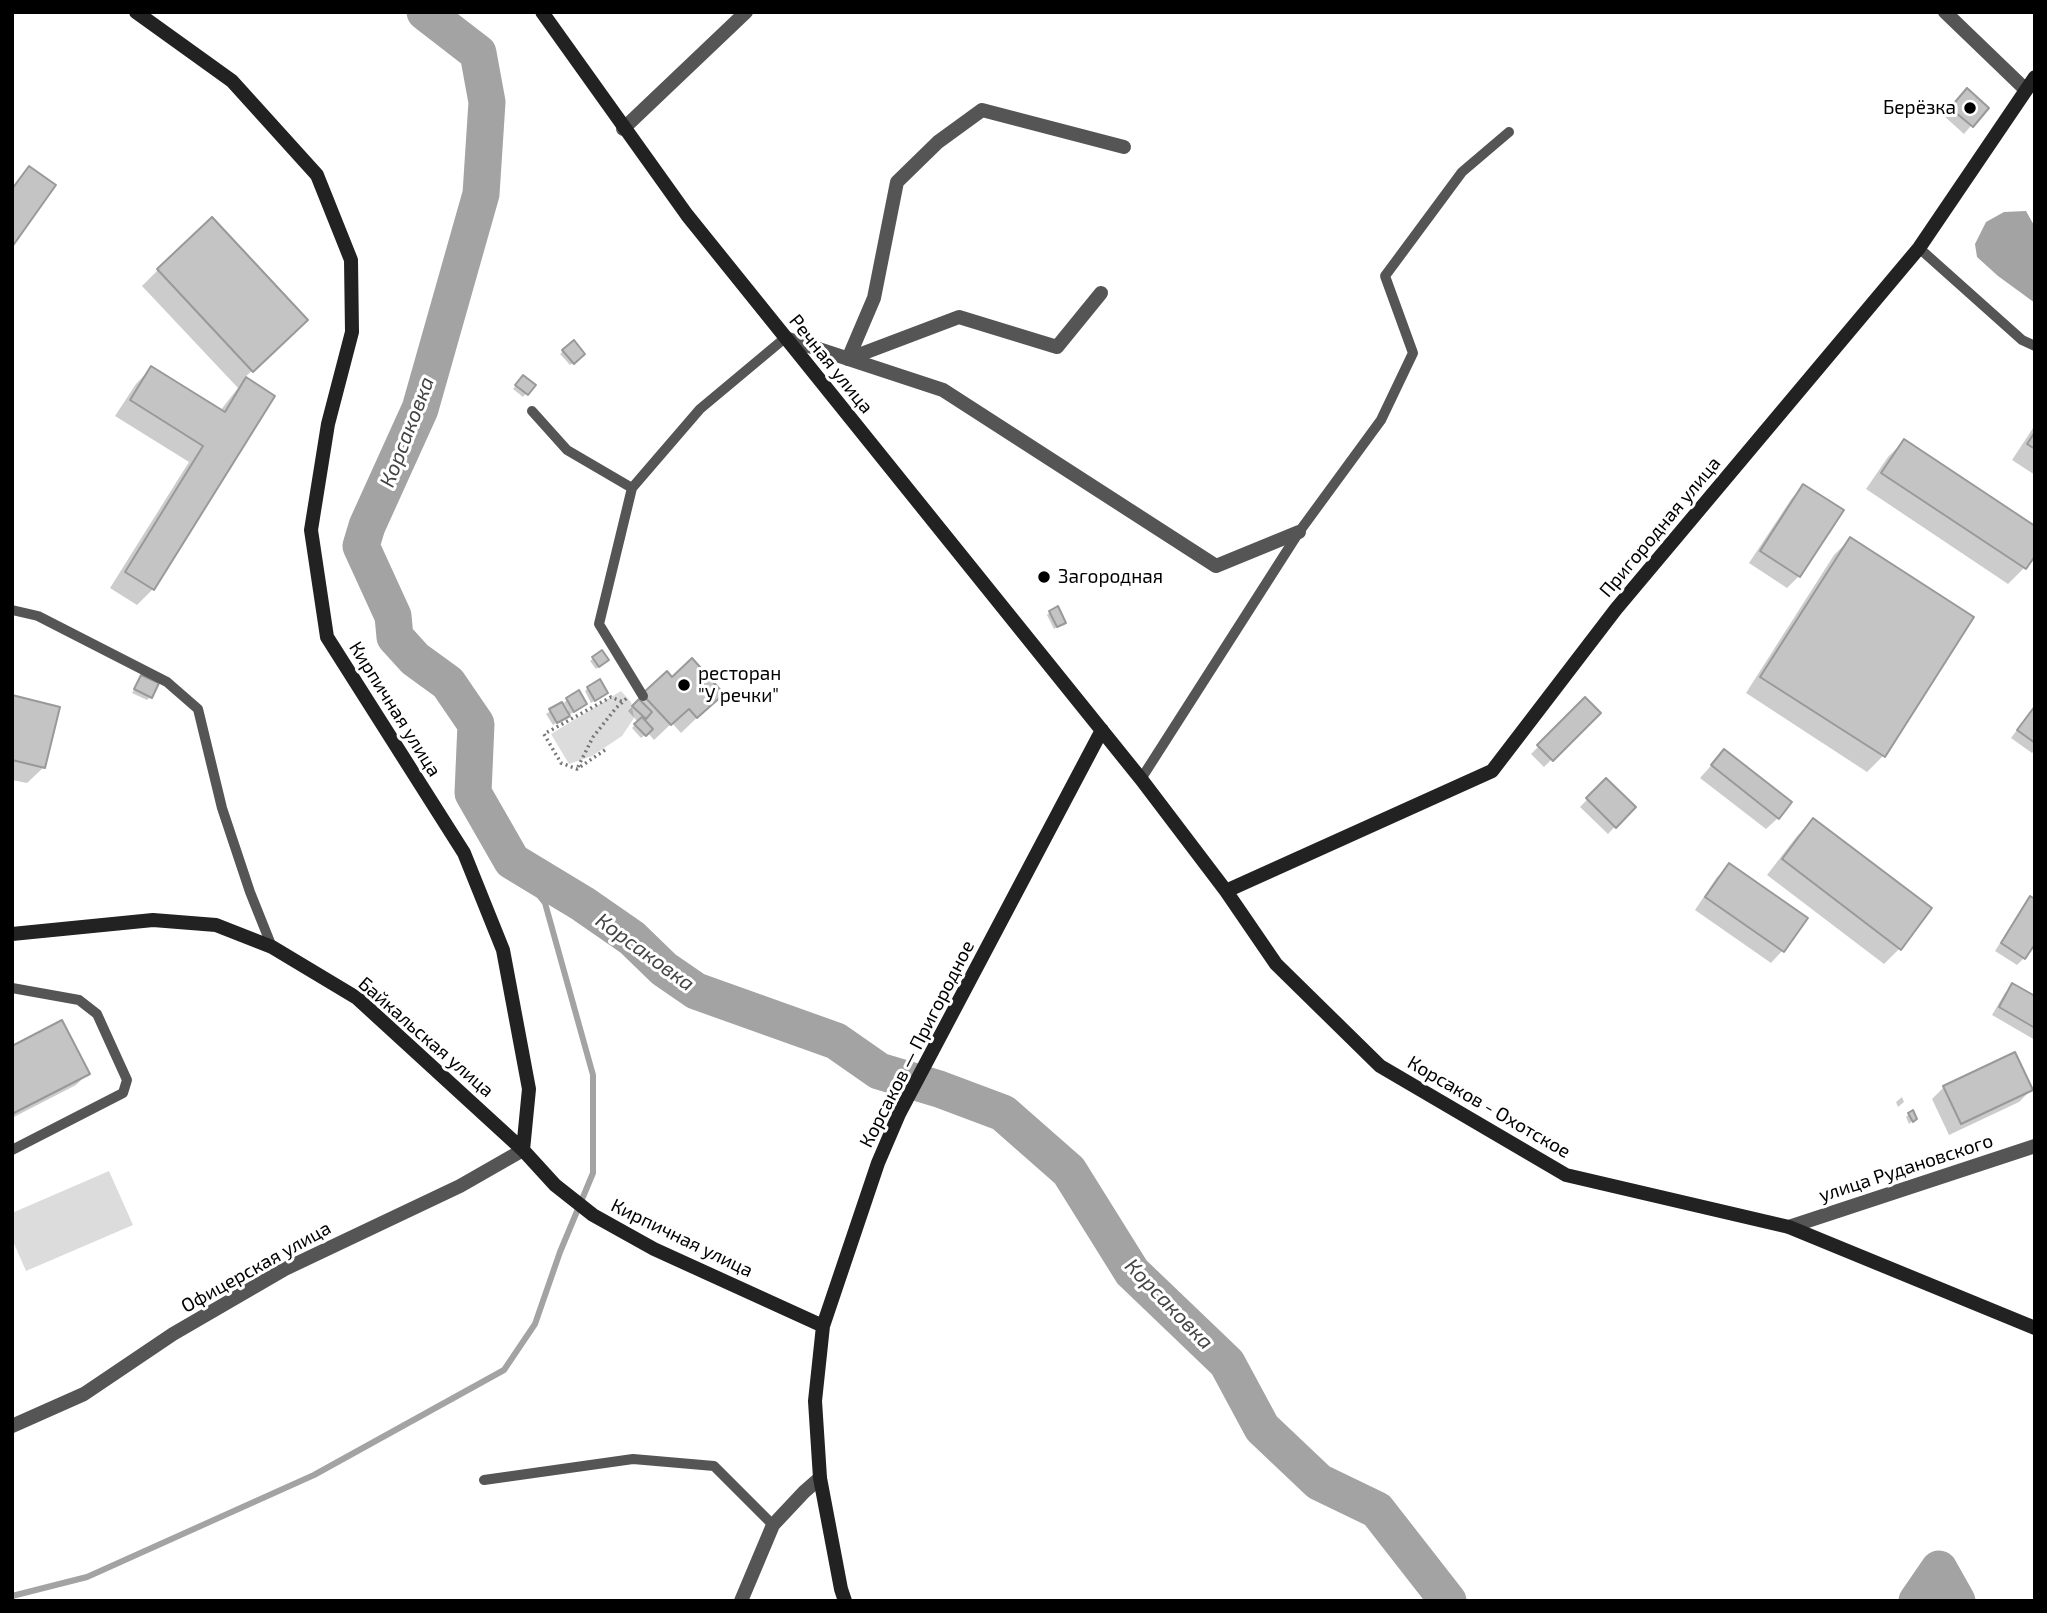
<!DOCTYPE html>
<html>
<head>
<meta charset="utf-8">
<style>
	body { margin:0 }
	#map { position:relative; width:2047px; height:1613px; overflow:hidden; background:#fff; font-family:"Exo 2",sans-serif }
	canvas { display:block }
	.frame { position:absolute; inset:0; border:14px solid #000; pointer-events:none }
</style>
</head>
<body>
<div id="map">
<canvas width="2047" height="1613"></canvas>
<div class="frame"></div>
</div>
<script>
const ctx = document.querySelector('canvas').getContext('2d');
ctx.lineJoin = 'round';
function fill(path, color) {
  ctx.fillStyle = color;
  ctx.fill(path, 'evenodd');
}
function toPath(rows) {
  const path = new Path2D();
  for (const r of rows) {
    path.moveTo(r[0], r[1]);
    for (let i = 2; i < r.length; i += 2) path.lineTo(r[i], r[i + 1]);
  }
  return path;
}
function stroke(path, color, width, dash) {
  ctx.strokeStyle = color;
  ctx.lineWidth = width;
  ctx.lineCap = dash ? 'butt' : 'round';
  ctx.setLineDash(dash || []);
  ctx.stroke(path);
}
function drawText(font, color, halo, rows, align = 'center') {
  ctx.font = font + ' "Exo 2",sans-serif';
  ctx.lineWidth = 6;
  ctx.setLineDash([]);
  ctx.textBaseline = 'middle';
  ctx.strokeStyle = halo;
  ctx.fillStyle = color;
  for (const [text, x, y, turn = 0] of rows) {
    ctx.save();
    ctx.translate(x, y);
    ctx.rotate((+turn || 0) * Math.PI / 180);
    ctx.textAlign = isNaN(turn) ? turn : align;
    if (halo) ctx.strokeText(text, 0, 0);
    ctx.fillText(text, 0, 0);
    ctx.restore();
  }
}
fill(toPath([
	[621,691,631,702,634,718,622,736,592,756,569,764,551,734],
	[109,1171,133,1225,26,1271,12,1239,12,1213]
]), '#dcdcdc');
fill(toPath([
	[2026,211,2035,227,2035,303,1998,276,1977,257,1975,244,1986,222,2004,212]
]), '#a3a3a3');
fill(toPath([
	[1959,98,1986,108,1964,134,1944,116],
	[158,270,290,336,244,378,273,396,153,589,137,605,110,588,189,462,115,416,136,384,151,368,220,411,238,388,142,286],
	[573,342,583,354,570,365,560,354],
	[520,380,533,385,523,397,513,389],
	[2035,425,2035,475,2012,460],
	[1904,441,2035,552,2024,568,2008,584,1866,489,1888,457],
	[1804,486,1841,511,1799,576,1787,588,1749,563,1792,498],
	[1850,539,1972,617,1883,756,1867,772,1746,693,1834,555],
	[1050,612,1064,622,1054,629,1047,615],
	[594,658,604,663,596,669,590,661],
	[142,677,150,697,147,700,132,693],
	[588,688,602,696,591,703,585,691],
	[644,695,706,709,681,733,672,723,654,740,648,733,641,738,632,728,638,722,628,711],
	[12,697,58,709,43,768,27,783,12,780],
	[567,699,582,707,553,725,546,714,561,704,565,711,568,710,564,703],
	[1585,700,1598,713,1544,767,1531,754],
	[2035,706,2035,750,2032,753,2011,738],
	[1724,751,1778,818,1766,829,1700,778],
	[1606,780,1633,807,1608,834,1580,807],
	[1813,820,1900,948,1884,964,1767,875,1797,836],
	[1729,866,1805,919,1782,951,1771,963,1695,910,1717,877],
	[2031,898,2024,958,2017,965,1995,951,2023,906],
	[2013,986,2035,998,2035,1040,1992,1015,2005,993],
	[12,1048,88,1073,76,1085,12,1118],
	[1944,1087,2031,1090,2019,1102,1949,1135,1932,1099],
	[1902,1097,1904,1102,1898,1107,1896,1102],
	[1909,1114,1915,1119,1909,1124,1906,1117]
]), '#0003');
stroke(toPath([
	[12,1596,87,1577,314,1475,504,1370,535,1324,560,1252,593,1173,593,1075,545,903,512,861]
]), '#a3a3a3', 6);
stroke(toPath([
	[425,12,478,53,487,102,481,194,420,409,367,526,361,546,393,616,395,637,415,659,448,683,476,724,473,793,512,861,583,904,632,938,664,969,696,991,836,1041,879,1071,939,1089,1003,1113,1069,1171,1132,1272,1227,1363,1262,1428,1319,1482,1377,1510,1448,1601],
	[1917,1601,1939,1569,1957,1601]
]), '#a3a3a3', 37);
const building = toPath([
	[1967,88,1989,108,1973,127,1950,108,1967,88],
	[29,166,56,185,12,247,12,189,29,166],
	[212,217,308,320,253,372,157,269,212,217],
	[574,340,585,354,574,364,562,350,574,340],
	[151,366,225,412,246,377,275,396,154,590,125,572,203,446,130,400,151,366],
	[523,375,536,385,528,395,515,385,523,375],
	[2035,432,2035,449,2027,444,2035,432],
	[1904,439,2035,526,2035,556,2026,569,1881,473,1904,439],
	[1803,484,1844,510,1800,577,1760,551,1803,484],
	[1850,537,1974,617,1885,757,1760,677,1850,537],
	[1058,606,1066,623,1057,627,1049,611,1058,606],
	[602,650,609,660,599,667,592,657,602,650],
	[692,658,724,694,697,718,689,709,671,725,642,694,667,671,672,677,692,658],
	[141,675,159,683,152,698,134,689,141,675],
	[600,679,608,693,595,701,587,687,600,679],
	[579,690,587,704,574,712,566,698,579,690],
	[12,695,60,707,45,768,12,760,12,695],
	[1585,697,1601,713,1553,761,1537,745,1585,697],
	[639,699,652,712,646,719,632,706,639,699],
	[562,702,570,716,557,723,549,709,562,702],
	[2035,706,2035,743,2017,730,2035,706],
	[642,717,653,729,646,736,634,724,642,717],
	[1724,749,1792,802,1779,819,1711,765,1724,749],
	[1606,778,1636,807,1616,828,1586,798,1606,778],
	[1813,818,1932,908,1901,950,1782,859,1813,818],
	[1729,863,1808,918,1784,952,1705,897,1729,863],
	[2030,896,2035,899,2035,944,2025,959,2001,943,2030,896],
	[2012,983,2035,996,2035,1028,1999,1007,2012,983],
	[62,1020,90,1074,12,1114,12,1046,62,1020],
	[2015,1052,2033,1090,1961,1124,1943,1086,2015,1052],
	[1913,1110,1917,1119,1913,1122,1908,1113,1913,1110]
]);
fill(building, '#c4c4c4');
stroke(building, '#999', 2);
stroke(toPath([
	[605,750,577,769,561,763,544,734,611,697,623,702],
	[578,767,593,737,616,708,628,697]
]), '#777', 3.5, [2, 3.5]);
stroke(toPath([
	[1919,248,2022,340,2035,346],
	[532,411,567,450,632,488],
	[12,610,38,616,167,682,198,709,222,808,250,892,272,947],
	[643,696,599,624,632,488,700,409,785,338],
	[1141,779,1299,532,1381,420,1413,353,1385,276,1462,172,1509,132],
	[12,988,79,1000,97,1014,127,1080,123,1093,12,1150],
	[484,1480,633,1459,714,1466,773,1525]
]), '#555', 10);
stroke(toPath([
	[1945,12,2026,90],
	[623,129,746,12],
	[785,338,943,390,1216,566,1299,532],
	[848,359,874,298,897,182,938,142,982,110,1124,147],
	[848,359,959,317,1057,347,1101,293],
	[1789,1227,2035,1146],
	[12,1426,84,1394,173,1334,285,1269,460,1186,523,1150],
	[741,1601,773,1525,804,1492,820,1478]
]), '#555', 14);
stroke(toPath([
	[136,12,232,81,317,175,351,260,352,332,328,424,311,530,327,637,464,853,503,950,529,1089,523,1150],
	[542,12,687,215,1141,779,1226,891,1276,964,1380,1066,1566,1175,1789,1227,2035,1328],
	[1226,891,1492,771,1616,609,1919,248,2035,77],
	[12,934,153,920,216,925,272,947,357,998,523,1150,555,1185,593,1215,654,1249,823,1326],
	[845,1601,841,1589,820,1478,815,1401,823,1326,878,1163,899,1114,1102,730]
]), '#222', 14);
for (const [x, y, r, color] of [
	[1970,108,7,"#000"],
	[1044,577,7,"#000"],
	[684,685,7,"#000"]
]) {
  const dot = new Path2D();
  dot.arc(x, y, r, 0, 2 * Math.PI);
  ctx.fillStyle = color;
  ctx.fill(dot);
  stroke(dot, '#fff', 2.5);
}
drawText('19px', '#000', '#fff', [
	["Берёзка",1956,108,"right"],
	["Загородная",1058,577],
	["ресторан",698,674],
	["\"У речки\"",698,696]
], 'left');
drawText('19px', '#000', '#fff', [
	["Речная улица",831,364,51],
	["Пригородная улица",1660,527,-50],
	["Кирпичная улица",395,709,58],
	["Байкальская улица",426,1037,41],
	["Корсаков — Пригородное",917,1044,-63],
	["Корсаков - Охотское",1489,1107,30],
	["улица Рудановского",1906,1168,-18],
	["Кирпичная улица",682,1238,26],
	["Офицерская улица",256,1267,-29]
]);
drawText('italic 21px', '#444', '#fff', [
	["Корсаковка",407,432,-69],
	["Корсаковка",645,952,36],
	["Корсаковка",1169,1304,46]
]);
</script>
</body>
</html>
